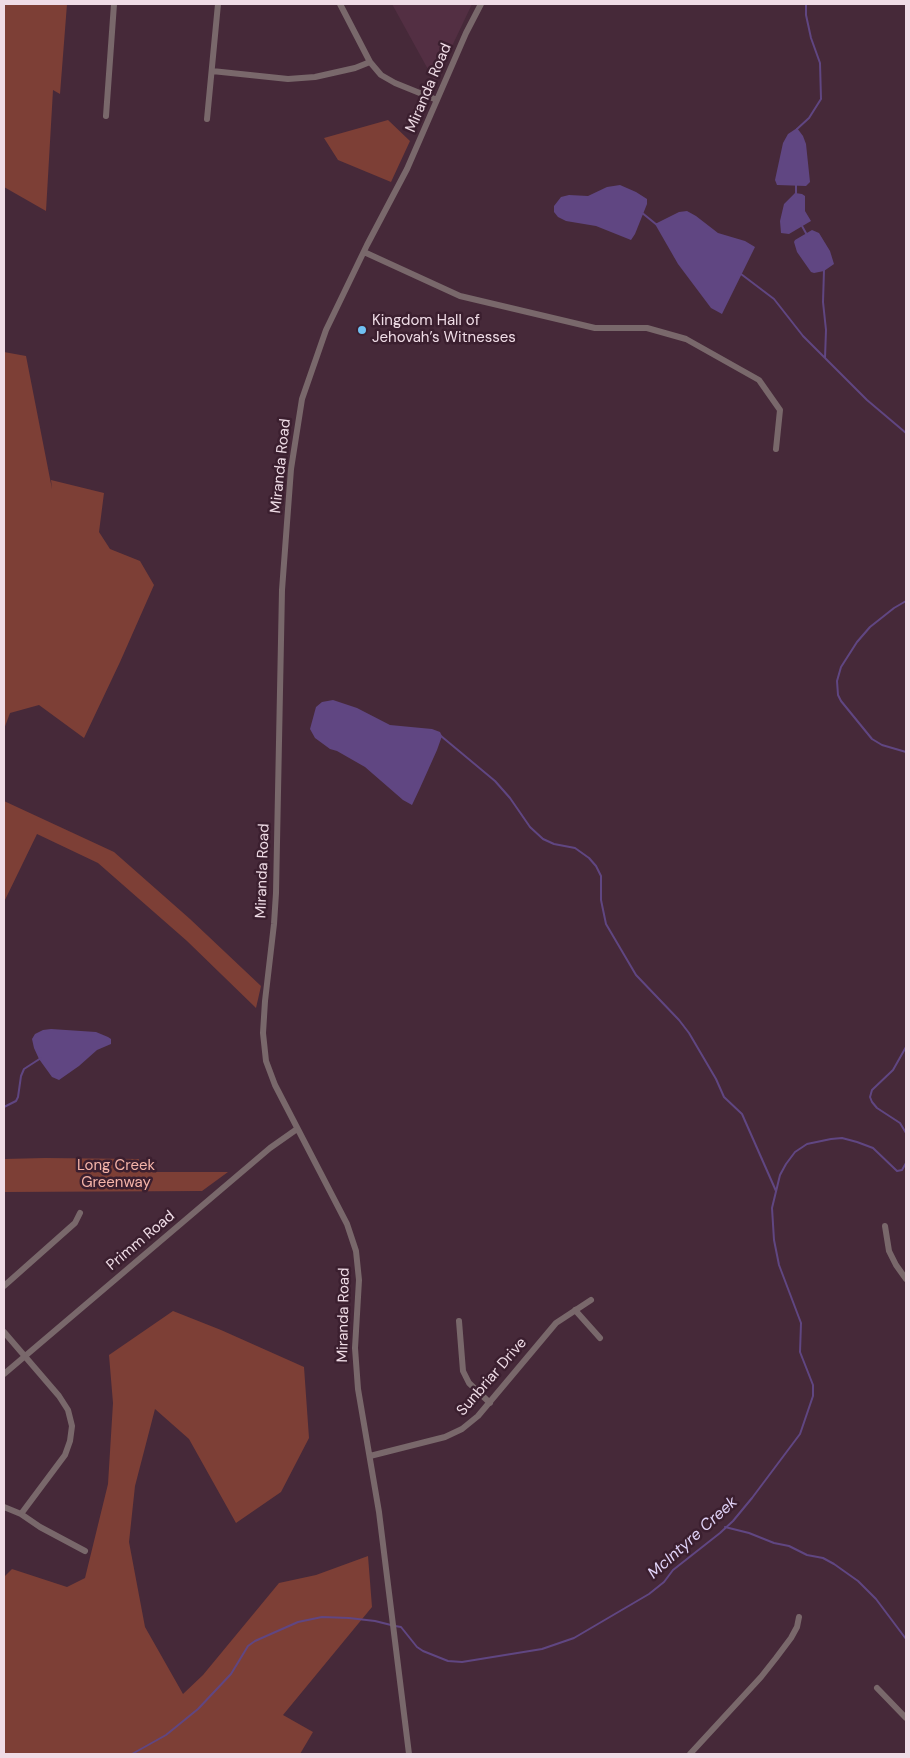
<!DOCTYPE html>
<html>
<head>
<meta charset="utf-8">
<style>
	body { margin:0 }
	#map { position:relative; width:910px; height:1758px; overflow:hidden; background:#462939; font-family:"DM Sans",sans-serif }
	canvas { display:block }
	.frame { position:absolute; inset:0; border:5px solid #efdce6; pointer-events:none }
</style>
</head>
<body>
<div id="map">
<canvas width="910" height="1758"></canvas>
<div class="frame"></div>
</div>
<script>
const ctx = document.querySelector('canvas').getContext('2d');
ctx.lineJoin = 'round';
function fill(path, color) {
  ctx.fillStyle = color;
  ctx.fill(path, 'evenodd');
}
function toPath(rows) {
  const path = new Path2D();
  for (const r of rows) {
    path.moveTo(r[0], r[1]);
    for (let i = 2; i < r.length; i += 2) path.lineTo(r[i], r[i + 1]);
  }
  return path;
}
function stroke(path, color, width, dash) {
  ctx.strokeStyle = color;
  ctx.lineWidth = width;
  ctx.lineCap = dash ? 'butt' : 'round';
  ctx.setLineDash(dash || []);
  ctx.stroke(path);
}
function drawText(font, color, halo, rows, align = 'center') {
  ctx.font = font + ' "DM Sans",sans-serif';
  ctx.lineWidth = 5;
  ctx.setLineDash([]);
  ctx.textBaseline = 'middle';
  ctx.strokeStyle = halo;
  ctx.fillStyle = color;
  for (const [text, x, y, turn = 0] of rows) {
    ctx.save();
    ctx.translate(x, y);
    ctx.rotate((+turn || 0) * Math.PI / 180);
    ctx.textAlign = isNaN(turn) ? turn : align;
    if (halo) ctx.strokeText(text, 0, 0);
    ctx.fillText(text, 0, 0);
    ctx.restore();
  }
}
fill(toPath([
	[392,4,472,4,435,82]
]), '#532f43');
fill(toPath([
	[4,4,67,4,60,94,53,90,46,211,4,187],
	[388,120,410,141,391,182,338,160,324,138],
	[4,352,26,356,52,489,51,480,104,493,99,532,110,549,140,561,154,585,120,662,84,738,39,705,10,713,4,729],
	[4,801,114,852,190,919,261,986,256,1008,187,941,98,863,37,834,4,902],
	[45,1158,139,1159,140,1172,228,1172,202,1191,4,1192,4,1159],
	[173,1311,221,1330,304,1367,309,1438,281,1492,236,1523,189,1439,155,1409,135,1486,129,1542,145,1627,183,1694,203,1675,279,1583,316,1575,368,1556,372,1607,283,1715,313,1732,300,1754,4,1754,4,1577,12,1569,67,1587,85,1578,108,1484,113,1403,109,1355]
]), '#7d3f36');
fill(toPath([
	[797,128,803,136,806,144,810,182,806,186,777,185,775,180,783,143,788,134],
	[620,185,636,192,647,199,647,204,635,234,631,240,596,226,566,221,558,217,554,212,554,206,561,197,569,195,588,196,607,187],
	[795,193,802,194,805,196,805,211,811,221,789,234,781,233,780,221,784,204],
	[687,211,696,216,718,233,745,241,755,247,722,314,711,308,678,264,655,224,679,212],
	[812,230,819,233,830,251,834,264,824,271,814,273,811,272,797,252,794,242,795,240],
	[333,700,357,708,390,725,432,729,440,732,442,736,437,750,420,788,412,805,403,800,365,767,337,751,330,749,315,738,310,729,316,707,322,702],
	[51,1029,96,1032,108,1037,111,1039,111,1044,97,1050,79,1066,59,1080,52,1077,39,1059,34,1048,32,1039,35,1034,43,1030]
]), '#604682');
stroke(toPath([
	[797,129,809,118,821,99,820,63,811,38,806,15,806,4],
	[796,194,796,184],
	[641,212,657,225],
	[802,226,807,235],
	[824,270,823,302,826,330,825,358],
	[741,274,774,299,803,336,867,400,906,433],
	[906,601,894,608,870,627,857,642,841,667,837,681,838,695,841,701,872,739,882,745,906,752],
	[441,736,495,781,510,798,530,827,543,839,554,844,575,848,589,858,596,866,601,876,601,900,606,924,636,975,679,1020,689,1033,716,1079,724,1097,742,1114,776,1191],
	[906,1047,893,1070,872,1090,870,1097,872,1102,877,1108,900,1123,906,1133],
	[4,1107,16,1101,18,1097,21,1076,24,1069,41,1058],
	[725,1527,749,1533,774,1543,789,1546,807,1555,823,1558,834,1564,858,1581,876,1599,906,1639],
	[395,1626,401,1627,417,1647,423,1651,448,1661,462,1662,542,1649,574,1638,649,1594,664,1582,673,1570,720,1533,733,1521,752,1498,800,1434,813,1396,813,1385,800,1352,801,1323,779,1265,774,1240,772,1208,780,1175,786,1164,795,1152,807,1144,831,1139,842,1138,857,1142,873,1148,897,1171,902,1170,906,1163],
	[132,1754,166,1735,198,1709,231,1674,248,1646,255,1641,298,1622,322,1617,349,1618,375,1621,391,1625]
]), '#604682', 2);
stroke(toPath([
	[340,4,370,62,381,75,395,83,437,100],
	[212,71,288,79,315,77,355,68,370,62],
	[106,116,114,4],
	[207,119,218,4],
	[364,252,460,296,595,328,647,328,686,339,759,380,780,410,776,449],
	[885,1226,889,1251,896,1265,906,1279],
	[4,1286,75,1223,80,1213],
	[575,1310,600,1338],
	[459,1321,463,1371,469,1383,490,1403],
	[4,1332,59,1396,68,1410,72,1426,70,1441,65,1455,21,1514],
	[4,1374,270,1148,297,1129],
	[370,1456,445,1437,462,1429,478,1416,556,1323,591,1300],
	[4,1507,21,1514,40,1527,85,1551],
	[877,1688,906,1718],
	[409,1754,379,1512,358,1389,355,1348,359,1280,356,1251,347,1224,275,1085,266,1061,263,1033,265,1001,274,924,276,893,282,590,291,469,302,399,326,330,367,245,407,169,466,33,481,4],
	[690,1754,761,1677,776,1658,791,1638,797,1627,799,1617]
]), '#79686b', 6);
for (const [x, y, r, color] of [
	[362,330,5,"#70c1f4"]
]) {
  const dot = new Path2D();
  dot.arc(x, y, r, 0, 2 * Math.PI);
  ctx.fillStyle = color;
  ctx.fill(dot);
  stroke(dot, '#3b1f2f', 2);
}
drawText('15px', '#efdce6', '#3b1f2f', [
	["Miranda Road",429,88,-67],
	["Miranda Road",281,466,-84],
	["Miranda Road",263,871,-88],
	["Primm Road",141,1241,-40],
	["Miranda Road",344,1315,-89],
	["Sunbriar Drive",492,1377,-49]
]);
drawText('15px', '#efdce6', '#3b1f2f', [
	["Kingdom Hall of",372,321],
	["Jehovah’s Witnesses",372,338]
], 'left');
drawText('15px', '#f5b4a9', '#3b1f2f', [
	["Long Creek",116,1166],
	["Greenway",116,1183]
]);
drawText('italic 16px', '#e1d3f8', '#3b1f2f', [
	["McIntyre Creek",693,1538,-42]
]);
</script>
</body>
</html>
